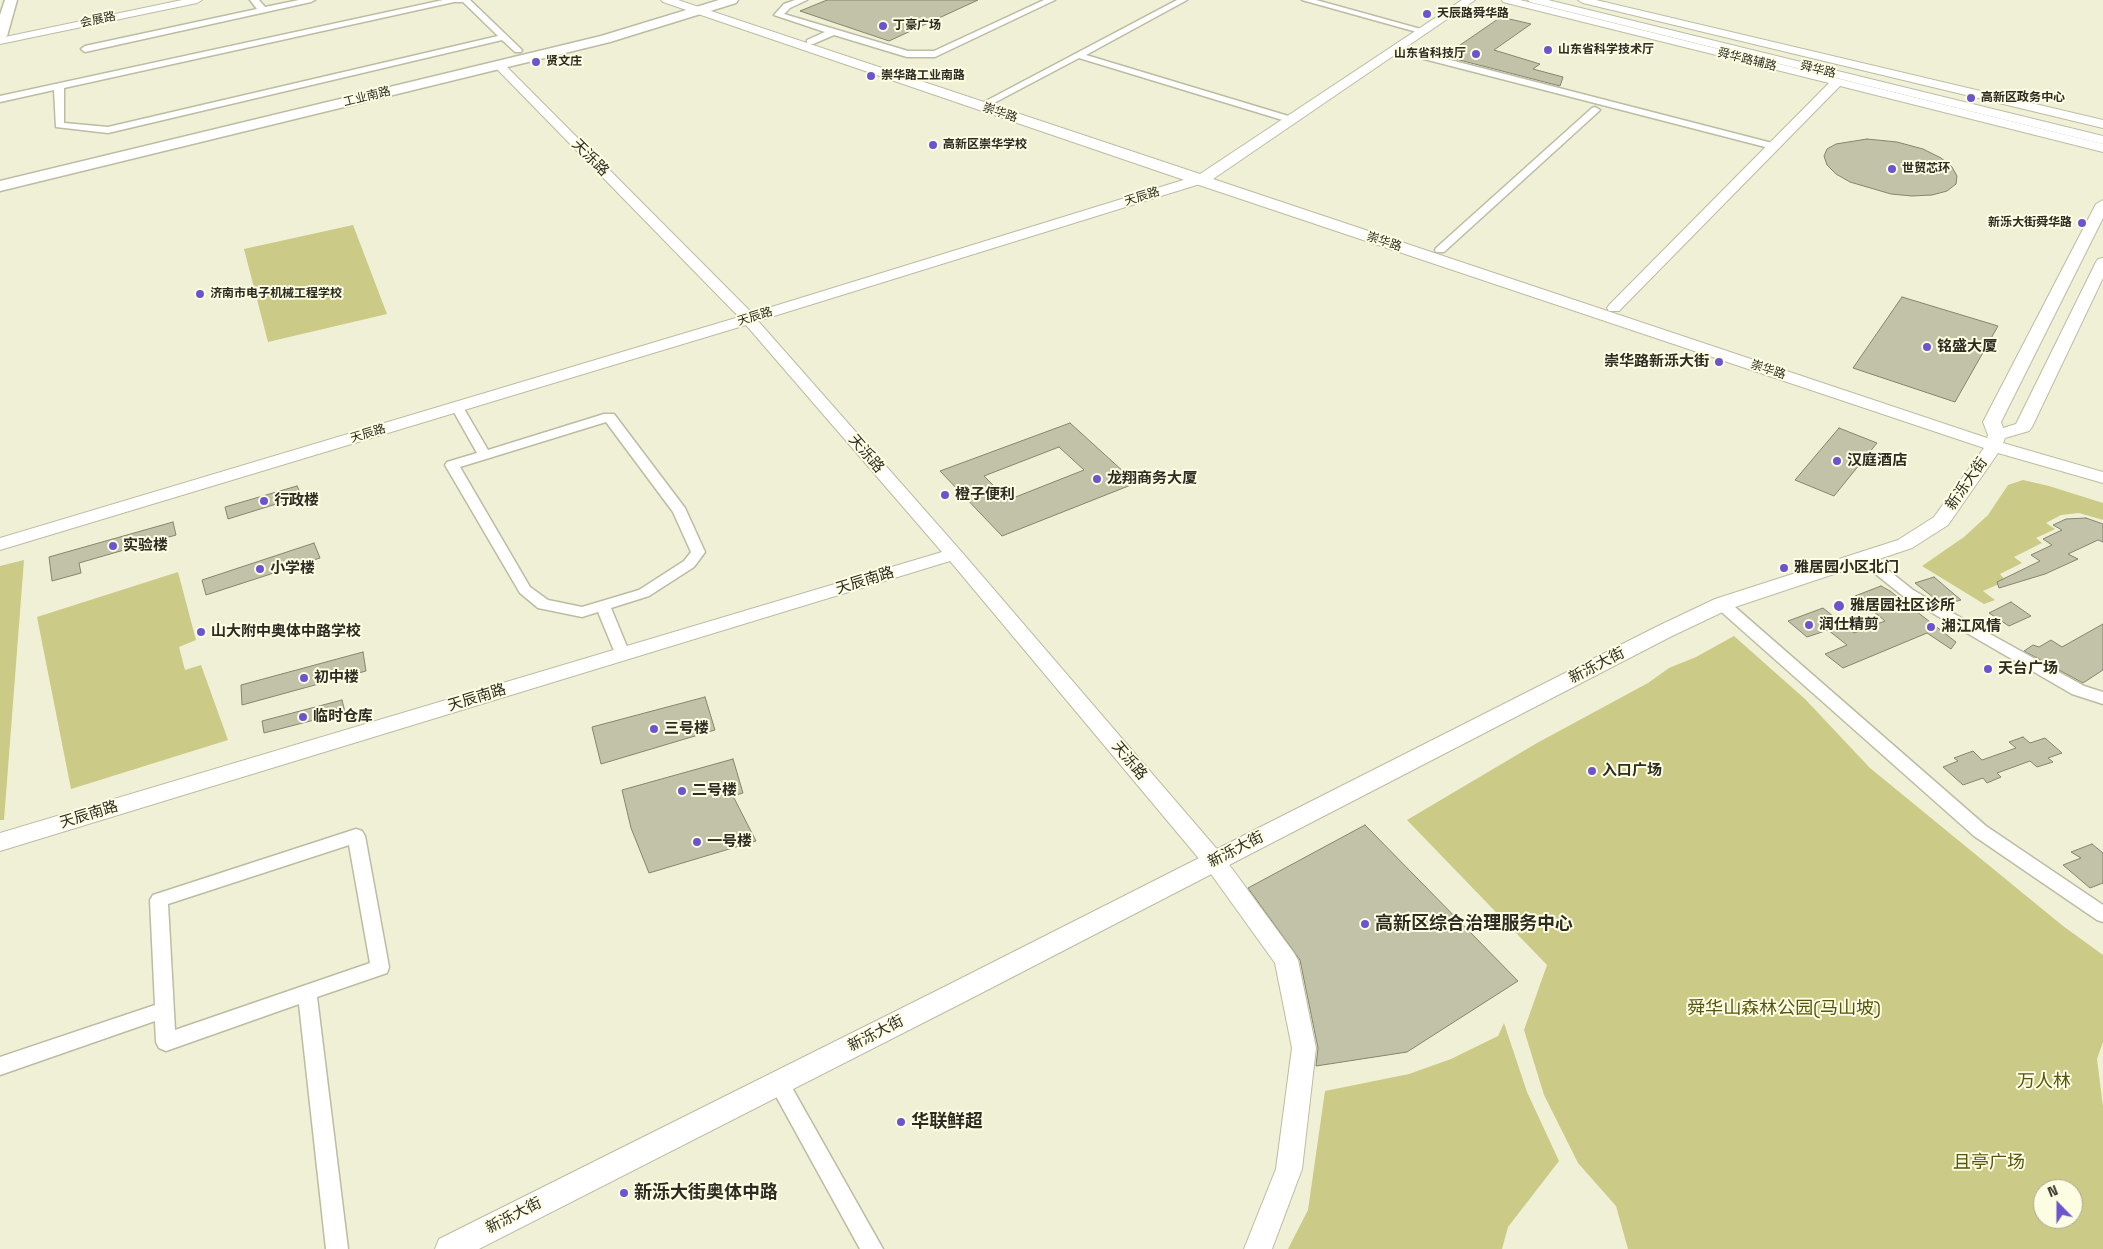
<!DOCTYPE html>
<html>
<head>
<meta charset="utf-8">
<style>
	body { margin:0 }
	#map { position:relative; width:2103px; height:1249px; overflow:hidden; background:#f0f0d6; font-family:"Space Grotesk",sans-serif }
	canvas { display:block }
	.north { position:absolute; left:2033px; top:1179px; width:50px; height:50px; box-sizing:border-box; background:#fdfde3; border:1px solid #a9a996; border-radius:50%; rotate:338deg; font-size:14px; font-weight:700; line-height:20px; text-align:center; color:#2c2c22 }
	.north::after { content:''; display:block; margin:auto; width:18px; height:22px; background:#6c54ce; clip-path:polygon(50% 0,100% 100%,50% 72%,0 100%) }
</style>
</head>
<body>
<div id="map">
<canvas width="2103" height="1249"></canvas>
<div class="north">N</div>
</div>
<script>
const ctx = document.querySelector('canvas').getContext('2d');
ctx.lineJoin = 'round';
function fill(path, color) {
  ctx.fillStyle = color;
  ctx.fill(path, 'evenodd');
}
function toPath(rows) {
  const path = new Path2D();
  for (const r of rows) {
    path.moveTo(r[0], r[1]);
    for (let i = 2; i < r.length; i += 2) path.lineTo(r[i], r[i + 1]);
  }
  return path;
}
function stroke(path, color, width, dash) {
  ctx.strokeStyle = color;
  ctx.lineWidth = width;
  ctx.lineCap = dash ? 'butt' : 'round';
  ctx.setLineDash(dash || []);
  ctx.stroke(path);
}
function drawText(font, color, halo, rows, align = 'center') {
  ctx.font = font + ' "Space Grotesk","Noto Sans SC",sans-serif';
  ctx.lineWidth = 4;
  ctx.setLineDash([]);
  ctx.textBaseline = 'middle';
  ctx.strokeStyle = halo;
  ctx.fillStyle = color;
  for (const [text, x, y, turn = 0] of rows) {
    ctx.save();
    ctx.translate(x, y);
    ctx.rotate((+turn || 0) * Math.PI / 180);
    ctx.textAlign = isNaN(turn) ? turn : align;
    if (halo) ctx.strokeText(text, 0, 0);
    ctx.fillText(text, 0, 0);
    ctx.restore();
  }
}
fill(toPath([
	[353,225,387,314,268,342,244,249],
	[2023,480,2049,486,2103,503,2103,520,2079,513,2061,515,2046,523,2055,529,2036,538,2042,543,2014,557,2022,563,2000,574,2006,581,1983,591,1995,600,1984,604,1922,566,1964,537,1988,515,2008,485],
	[24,560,4,820,0,820,0,566],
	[178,572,196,640,179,647,185,670,201,665,228,740,71,789,37,617],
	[1734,636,1805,699,1870,768,2063,926,2103,955,2103,1042,2097,1059,2103,1107,2103,1249,1628,1249,1616,1206,1578,1163,1544,1095,1524,1030,1547,965,1407,820,1537,743,1648,683,1669,668,1696,657],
	[2043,1189,2073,1189,2073,1219,2043,1219],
	[1504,1023,1527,1092,1559,1161,1508,1227,1502,1249,1288,1249,1308,1210,1325,1091,1409,1074,1451,1059,1498,1036]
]), '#cbca86');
const building = toPath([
	[827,0,978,0,889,41,800,11,827,0],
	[1501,17,1531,24,1494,50,1540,64,1533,69,1563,77,1560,86,1444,56,1501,17],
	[1867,139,1897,142,1923,149,1941,158,1952,167,1957,176,1956,184,1947,191,1932,195,1912,196,1891,194,1850,182,1836,174,1827,165,1824,156,1827,149,1836,144,1867,139],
	[1902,297,1998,326,1955,402,1853,368,1902,297],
	[1070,423,1136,483,1002,536,940,471,1070,423],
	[1059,447,1084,470,1008,500,984,476,1059,447],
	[1839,428,1877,443,1834,496,1795,480,1839,428],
	[297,486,302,496,228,519,225,507,297,486],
	[2086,518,2103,524,2103,542,2098,540,2068,554,2078,559,2045,574,1999,588,1997,582,2040,561,2031,555,2052,545,2043,539,2062,530,2053,525,2066,519,2086,518],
	[173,522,176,535,79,563,81,573,52,581,49,557,173,522],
	[314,543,320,558,206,595,202,580,314,543],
	[1934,577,1961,600,1943,605,1915,583,1934,577],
	[1881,586,1890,591,1956,642,1951,649,1927,633,1843,668,1825,654,1847,645,1828,630,1807,637,1788,621,1823,608,1854,633,1885,621,1855,596,1881,586],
	[2011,602,2031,616,2009,626,1989,613,2011,602],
	[2103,624,2103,670,2083,683,2024,651,2033,645,2039,647,2051,640,2062,647,2103,624],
	[363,652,366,671,242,705,241,685,363,652],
	[705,697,715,730,601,764,592,727,705,697],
	[342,700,345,712,264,733,262,721,342,700],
	[2023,737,2030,743,2045,738,2062,753,2048,758,2053,762,2037,767,2030,761,1997,773,2001,777,1987,783,1983,778,1963,785,1943,767,1958,761,1954,758,1973,751,1982,760,2016,748,2009,742,2023,737],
	[733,759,743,793,733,796,756,841,649,873,631,828,622,790,733,759],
	[1365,825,1518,981,1407,1052,1316,1066,1318,1048,1300,960,1248,888,1365,825],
	[2092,844,2103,853,2103,883,2090,888,2063,865,2081,858,2071,852,2092,844]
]);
fill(building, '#c2c2a9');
stroke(building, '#85856d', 1);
const minor = toPath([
	[250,0,259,0,265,7,299,0,315,0,311,2,85,52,81,49,85,46,257,9,250,0],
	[443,0,470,0,522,50,521,52,515,52,502,40,108,133,56,127,54,90,0,102,0,96,443,0],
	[454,2,463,2,498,36,108,127,64,123,64,88,454,2],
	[795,0,807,0,790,8,784,14,908,51,934,51,1044,0,1055,0,935,57,907,57,834,35,813,44,807,44,807,40,825,32,774,15,784,4,795,0],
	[1177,0,1187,0,1086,55,1295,118,1295,122,1289,122,1079,58,992,104,989,105,984,102,1177,0],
	[1302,0,1316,0,1428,31,1424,34,1302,0],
	[1396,46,1776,144,1778,146,1773,149,1393,51,1392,49,1396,46],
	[1595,107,1600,110,1598,112,1444,252,1436,252,1435,250,1436,248,1592,108,1595,107],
	[457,403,463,407,488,450,604,414,614,414,685,508,705,552,694,567,649,596,611,608,630,654,627,658,622,659,617,658,598,612,582,617,543,609,538,608,520,593,445,465,447,462,477,453,451,407,457,403],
	[606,422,673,512,691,552,684,561,639,590,582,607,548,600,530,587,460,467,606,422],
	[1863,552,1868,554,1913,590,1970,623,2084,686,2103,692,2103,704,2072,694,1903,596,1858,560,1856,557,1858,554,1863,552],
	[1722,599,1727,600,1986,826,2103,905,2103,922,2097,920,1974,836,1717,608,1715,604,1717,600,1722,599],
	[356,829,362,831,365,836,389,967,387,973,317,997,348,1249,326,1249,299,1004,166,1051,159,1048,156,1042,155,1021,0,1075,0,1057,155,1005,150,900,153,895,356,829],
	[349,845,370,963,175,1030,168,904,349,845],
	[779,1074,786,1077,883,1249,860,1249,772,1089,769,1083,772,1077,779,1074]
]);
const tertiary = toPath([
	[182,0,202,0,197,3,0,44,0,38,182,0],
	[1502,0,1520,0,2103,144,2103,152,1840,86,1619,311,1609,311,1607,308,1609,305,1829,83,1503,2,1502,0],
	[1578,0,1596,0,2103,120,2103,128,1583,3,1578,0],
	[498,61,502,62,752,313,1193,177,1198,176,1204,180,1203,183,758,321,960,550,1222,855,1294,953,1298,960,1316,1048,1302,1169,1272,1249,1244,1249,1276,1169,1292,1048,1275,963,1206,867,950,561,0,851,0,833,942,552,746,325,0,550,0,538,739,317,494,66,492,64,498,61]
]);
const secondary = toPath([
	[661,0,678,0,1200,174,1462,0,1475,0,1213,179,1987,438,1988,435,1983,422,2096,204,2103,200,2103,218,2001,422,2003,428,2016,424,2096,262,2098,259,2103,258,2103,278,2032,427,2029,431,2005,438,2003,443,2103,472,2103,483,1998,453,1948,525,1912,548,1729,609,1672,636,964,1002,479,1249,435,1249,439,1239,946,986,1658,626,1715,599,1898,540,1934,517,1984,448,1193,183,663,2,661,0],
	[1528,0,1548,0,2103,136,2103,144,1530,2,1528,0]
]);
const primary = toPath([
	[5,0,17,0,7,36,0,40,0,15,5,0],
	[719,0,738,0,736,3,610,42,0,191,0,181,601,36,719,0]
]);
stroke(minor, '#bcbca3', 3);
stroke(tertiary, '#bcbca3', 2);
stroke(secondary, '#bcbca3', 2);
stroke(primary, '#bcbca3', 3);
fill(minor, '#fff');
fill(tertiary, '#fff');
fill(secondary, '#fff');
fill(primary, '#fff');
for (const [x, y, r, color] of [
	[1427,14,5,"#6c54ce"],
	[883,26,5,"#6c54ce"],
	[1548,50,5,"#6c54ce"],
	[1476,54,5,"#6c54ce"],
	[536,62,5,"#6c54ce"],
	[871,76,5,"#6c54ce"],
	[1971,98,5,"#6c54ce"],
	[933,145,5,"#6c54ce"],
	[1892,169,5,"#6c54ce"],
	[2082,223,5,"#6c54ce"],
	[200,294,5,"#6c54ce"],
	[1927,347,5,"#6c54ce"],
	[1719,362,5,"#6c54ce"],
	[1837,461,5,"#6c54ce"],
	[1097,479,5,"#6c54ce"],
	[945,495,5,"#6c54ce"],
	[264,501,5,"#6c54ce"],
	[113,546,5,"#6c54ce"],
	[1784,568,5,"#6c54ce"],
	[260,569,5,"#6c54ce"],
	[1839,606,6,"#6c54ce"],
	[1809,625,5,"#6c54ce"],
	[1931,627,5,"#6c54ce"],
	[201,632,5,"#6c54ce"],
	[1988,669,5,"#6c54ce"],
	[304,678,5,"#6c54ce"],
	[303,717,5,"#6c54ce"],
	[654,729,5,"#6c54ce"],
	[1592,771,5,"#6c54ce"],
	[682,791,5,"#6c54ce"],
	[697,842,5,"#6c54ce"],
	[1365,924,5,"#6c54ce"],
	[901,1122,5,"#6c54ce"],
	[624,1193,5,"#6c54ce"]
]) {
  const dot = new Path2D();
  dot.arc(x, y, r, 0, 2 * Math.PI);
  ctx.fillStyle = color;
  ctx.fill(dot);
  stroke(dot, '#fdfde3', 2);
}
drawText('bold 12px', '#2c2c22', '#fdfde3', [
	["天辰路舜华路",1437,14],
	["丁豪广场",893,26],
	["山东省科学技术厅",1558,50],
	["山东省科技厅",1466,54,"right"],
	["贤文庄",546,62],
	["崇华路工业南路",881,76],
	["高新区政务中心",1981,98],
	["高新区崇华学校",943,145],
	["世贸芯环",1902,169],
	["新泺大街舜华路",2072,223,"right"],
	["济南市电子机械工程学校",210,294]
], 'left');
drawText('12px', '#2c2c22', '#fdfde3', [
	["会展路",98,20,-12],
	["舜华路辅路",1747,60,14],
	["舜华路",1818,70,14],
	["工业南路",367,97,-14],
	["崇华路",1000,113,19],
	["天辰路",1142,197,-17],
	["崇华路",1384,242,18],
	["天辰路",755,317,-17],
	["崇华路",1768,370,18],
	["天辰路",368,434,-17]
]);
drawText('15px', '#2c2c22', '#fdfde3', [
	["天泺路",590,158,45],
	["天泺路",866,454,49],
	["新泺大街",1967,484,-55],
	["天辰南路",865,581,-17],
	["新泺大街",1597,666,-27],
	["天辰南路",477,698,-17],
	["天泺路",1129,761,50],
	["天辰南路",89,815,-17],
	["新泺大街",1236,850,-27],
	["新泺大街",876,1034,-27],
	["新泺大街",514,1216,-27]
]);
drawText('bold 15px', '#2c2c22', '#fdfde3', [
	["铭盛大厦",1937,347],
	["崇华路新泺大街",1709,362,"right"],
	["汉庭酒店",1847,461],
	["龙翔商务大厦",1107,479],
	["橙子便利",955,495],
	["行政楼",274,501],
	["实验楼",123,546],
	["雅居园小区北门",1794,568],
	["小学楼",270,569],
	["雅居园社区诊所",1850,606],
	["润仕精剪",1819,625],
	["湘江风情",1941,627],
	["山大附中奥体中路学校",211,632],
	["天台广场",1998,669],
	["初中楼",314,678],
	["临时仓库",313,717],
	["三号楼",664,729],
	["入口广场",1602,771],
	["二号楼",692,791],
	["一号楼",707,842]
], 'left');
drawText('bold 18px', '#2c2c22', '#fdfde3', [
	["高新区综合治理服务中心",1375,924],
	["华联鲜超",911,1122],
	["新泺大街奥体中路",634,1193]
], 'left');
drawText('18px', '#57550c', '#fdfde3', [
	["舜华山森林公园(马山坡)",1784,1009],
	["万人林",2044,1082],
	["且亭广场",1989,1163]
]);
</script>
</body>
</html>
